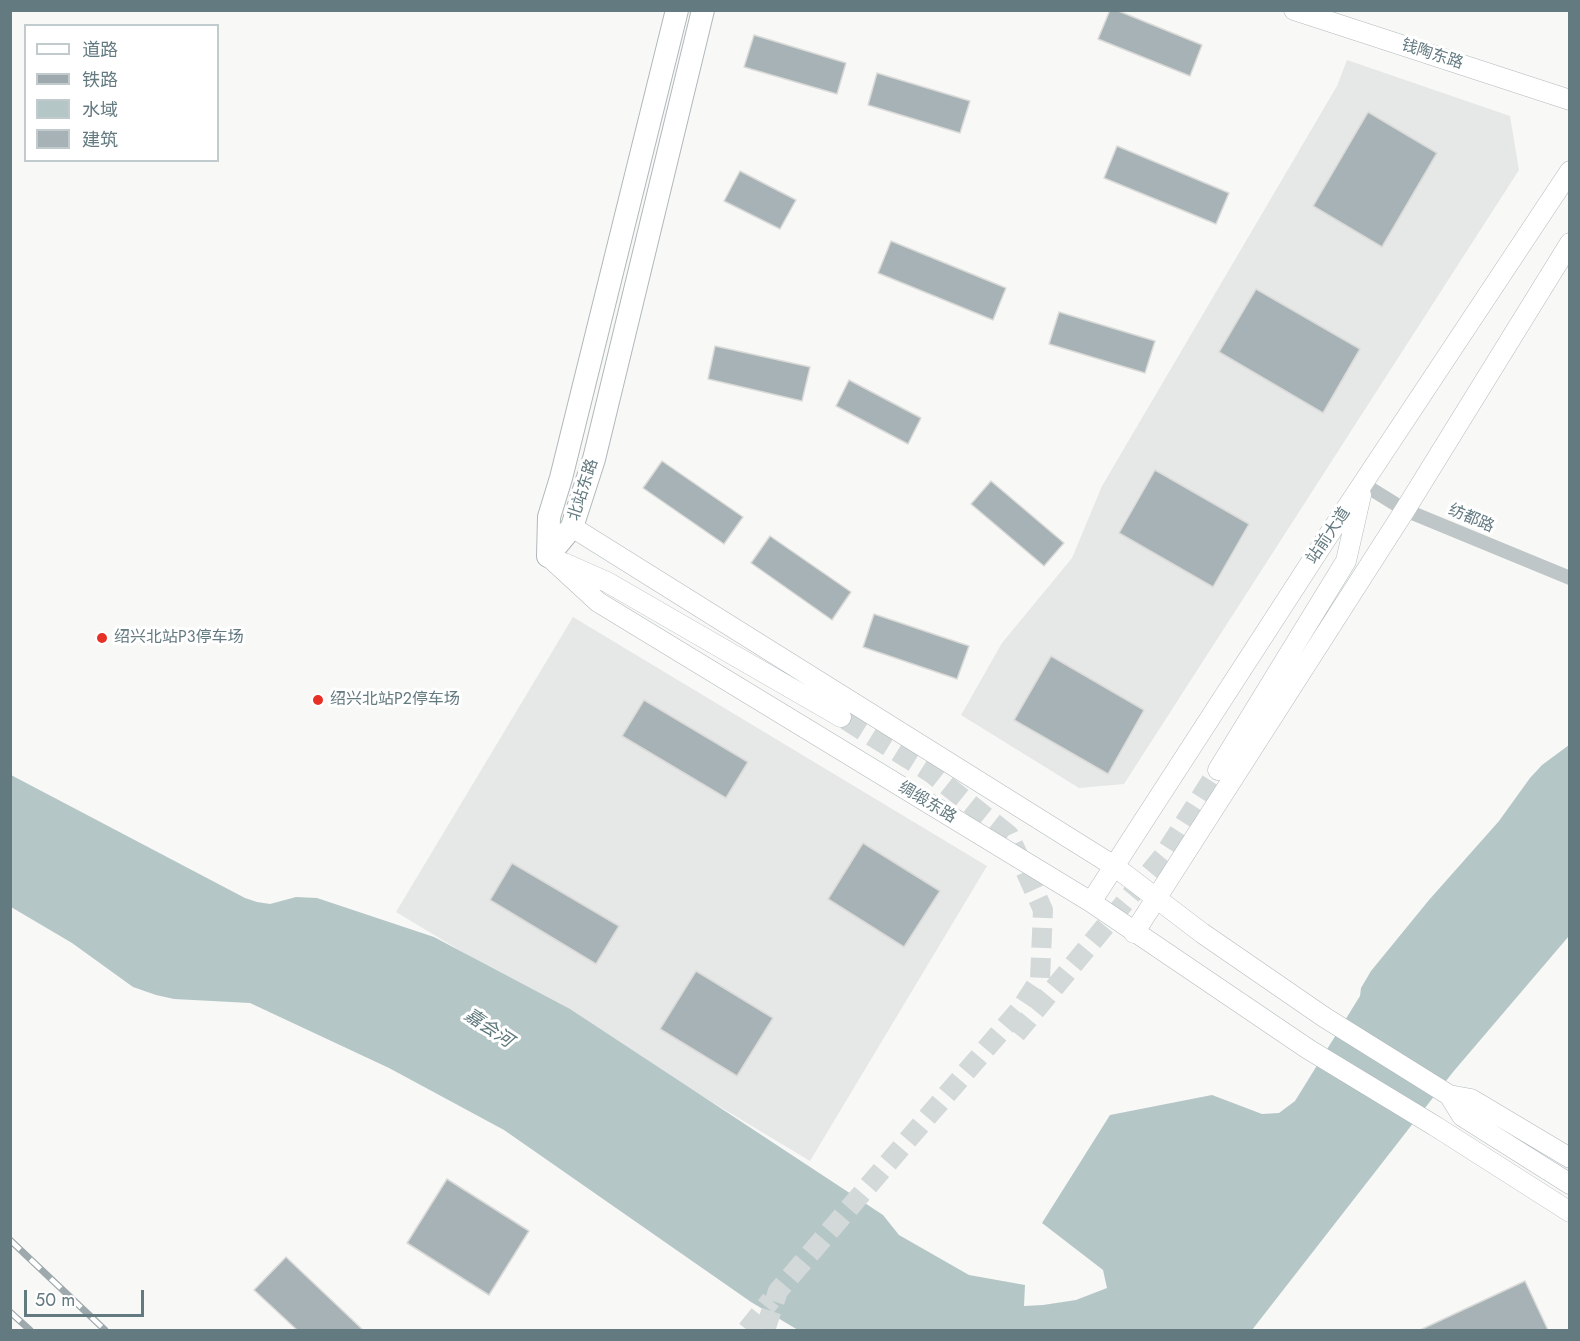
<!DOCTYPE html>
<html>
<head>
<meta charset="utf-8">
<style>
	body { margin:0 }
	#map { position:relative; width:1580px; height:1341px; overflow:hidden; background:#f8f8f6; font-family:Jost,"Noto Sans SC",sans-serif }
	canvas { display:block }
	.frame { position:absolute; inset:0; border:12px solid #637a81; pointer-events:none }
	.legend { position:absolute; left:24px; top:24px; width:195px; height:138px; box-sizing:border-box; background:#fff; border:2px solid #c1cacd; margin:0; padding:8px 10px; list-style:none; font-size:18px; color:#637a81 }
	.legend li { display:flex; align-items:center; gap:12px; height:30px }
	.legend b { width:30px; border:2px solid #c1cacd }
	.scale { position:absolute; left:24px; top:1290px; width:120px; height:27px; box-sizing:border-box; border:3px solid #637a81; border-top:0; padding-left:8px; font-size:18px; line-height:21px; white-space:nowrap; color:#637a81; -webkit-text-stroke:4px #fff; paint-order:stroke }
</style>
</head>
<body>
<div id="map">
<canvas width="1580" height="1341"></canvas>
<div class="frame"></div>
<ul class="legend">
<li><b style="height:8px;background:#fff"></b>道路</li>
<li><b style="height:8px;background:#9ea9ad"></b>铁路</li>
<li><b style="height:16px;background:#b5c6c7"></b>水域</li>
<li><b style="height:16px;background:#a6b2b5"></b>建筑</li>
</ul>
<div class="scale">50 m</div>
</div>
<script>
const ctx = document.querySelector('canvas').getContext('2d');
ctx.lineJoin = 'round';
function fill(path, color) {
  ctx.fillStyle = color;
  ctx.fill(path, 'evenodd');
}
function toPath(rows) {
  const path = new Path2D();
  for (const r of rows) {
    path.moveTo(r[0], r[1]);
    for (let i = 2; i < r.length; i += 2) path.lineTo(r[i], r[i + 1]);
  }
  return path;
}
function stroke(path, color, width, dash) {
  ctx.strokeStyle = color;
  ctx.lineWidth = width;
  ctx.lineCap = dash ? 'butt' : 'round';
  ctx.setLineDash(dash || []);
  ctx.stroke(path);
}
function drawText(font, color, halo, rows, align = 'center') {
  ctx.font = font + ' Jost,"Noto Sans SC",sans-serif';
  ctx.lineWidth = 6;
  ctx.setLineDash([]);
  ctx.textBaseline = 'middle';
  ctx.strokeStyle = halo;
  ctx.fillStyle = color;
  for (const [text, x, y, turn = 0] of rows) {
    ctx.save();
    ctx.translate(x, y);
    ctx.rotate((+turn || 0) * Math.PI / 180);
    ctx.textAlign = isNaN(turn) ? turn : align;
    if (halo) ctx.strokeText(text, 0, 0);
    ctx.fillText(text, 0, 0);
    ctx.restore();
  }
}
fill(toPath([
	[1347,60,1510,116,1519,170,1124,784,1079,788,961,715,1002,643,1072,558,1102,486,1337,86],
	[573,617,987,866,810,1161,396,912]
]), '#e6e8e7');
fill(toPath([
	[1569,745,1569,936,1453,1072,1252,1330,798,1330,751,1302,504,1130,389,1068,250,1003,174,999,156,995,133,987,72,943,11,907,11,775,245,898,257,902,270,904,296,897,317,898,434,937,570,1009,883,1215,899,1235,969,1275,1025,1285,1024,1306,1043,1305,1076,1300,1107,1288,1103,1270,1042,1223,1110,1115,1212,1095,1262,1114,1279,1113,1295,1101,1360,996,1361,988,1371,971,1429,900,1499,821,1530,778,1542,765]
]), '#b5c6c7');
const building = toPath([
	[1110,10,1116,10,1202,45,1190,76,1098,39,1110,10],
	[754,35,846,63,837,94,744,67,754,35],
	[877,73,970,101,960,133,868,105,877,73],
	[1368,112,1437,153,1382,247,1313,206,1368,112],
	[1117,146,1229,193,1216,224,1104,178,1117,146],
	[740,171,796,200,780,229,724,201,740,171],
	[891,241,1006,288,993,320,878,273,891,241],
	[1256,289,1360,349,1323,413,1219,352,1256,289],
	[1059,312,1155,341,1145,373,1049,344,1059,312],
	[715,346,810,367,802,401,708,379,715,346],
	[849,380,921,418,908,444,836,406,849,380],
	[662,461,743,517,724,544,643,488,662,461],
	[1155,470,1249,524,1213,587,1119,533,1155,470],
	[991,481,1064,543,1044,566,971,504,991,481],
	[770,536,851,592,832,620,751,563,770,536],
	[874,614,969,646,957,679,863,647,874,614],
	[1051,656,1144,710,1108,774,1014,720,1051,656],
	[644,700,748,762,726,798,622,736,644,700],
	[863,843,940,891,904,947,828,899,863,843],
	[512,863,619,926,596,964,490,900,512,863],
	[696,971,773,1018,737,1076,660,1029,696,971],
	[447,1179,529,1231,489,1295,407,1243,447,1179],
	[286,1257,363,1330,297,1330,254,1290,286,1257],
	[1525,1281,1548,1330,1420,1330,1525,1281]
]);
fill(building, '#a6b2b5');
stroke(building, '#dadad8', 1.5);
stroke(toPath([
	[1016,1034,1164,855,1218,770],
	[747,1330,771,1300],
	[765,1330,778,1291,1021,1008,1040,979,1043,910,1009,835,931,773,841,717]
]), '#d3d8d9', 20, [20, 10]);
const secondary = toPath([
	[1294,10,1570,100],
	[572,527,1114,866,1202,933,1324,1017,1449,1095,1471,1099,1570,1158],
	[548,556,598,602,1091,902,1308,1049,1435,1126,1570,1212],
	[564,563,607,582,841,717],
	[1218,770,1346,561,1361,495],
	[1091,902,1326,539,1570,171],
	[1134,933,1405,510,1570,243],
	[1449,1095,1462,1116,1570,1184]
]);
const primary = toPath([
	[548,556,572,527,594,459,703,10],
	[548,556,549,517,561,478,677,10]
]);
stroke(secondary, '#b1babd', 21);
stroke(primary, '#b0b8bb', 24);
stroke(toPath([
	[1363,484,1405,510,1570,578]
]), '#bfc6c8', 14);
stroke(secondary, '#fff', 20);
stroke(primary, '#fff', 22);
const rail = toPath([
	[10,1240,105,1330],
	[10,1312,30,1330]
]);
stroke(rail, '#9ea9ad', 7);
stroke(rail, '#fff', 4.5, [14]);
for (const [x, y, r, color] of [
	[102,638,6,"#e73127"],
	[318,700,6,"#e73127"]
]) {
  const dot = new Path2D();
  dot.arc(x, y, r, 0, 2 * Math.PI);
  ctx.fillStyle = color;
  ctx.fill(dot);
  stroke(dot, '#fff', 2);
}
drawText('16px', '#637a81', '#fff', [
	["钱陶东路",1432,55,18],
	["北站东路",584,490,-72],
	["纺都路",1471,519,23],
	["站前大道",1329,536,-56],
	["绸缎东路",927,803,31]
]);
drawText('16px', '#637a81', '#fff', [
	["绍兴北站P3停车场",114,638],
	["绍兴北站P2停车场",330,700]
], 'left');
drawText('italic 18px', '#5e787c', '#fff', [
	["嘉会河",488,1029,34]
]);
</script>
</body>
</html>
